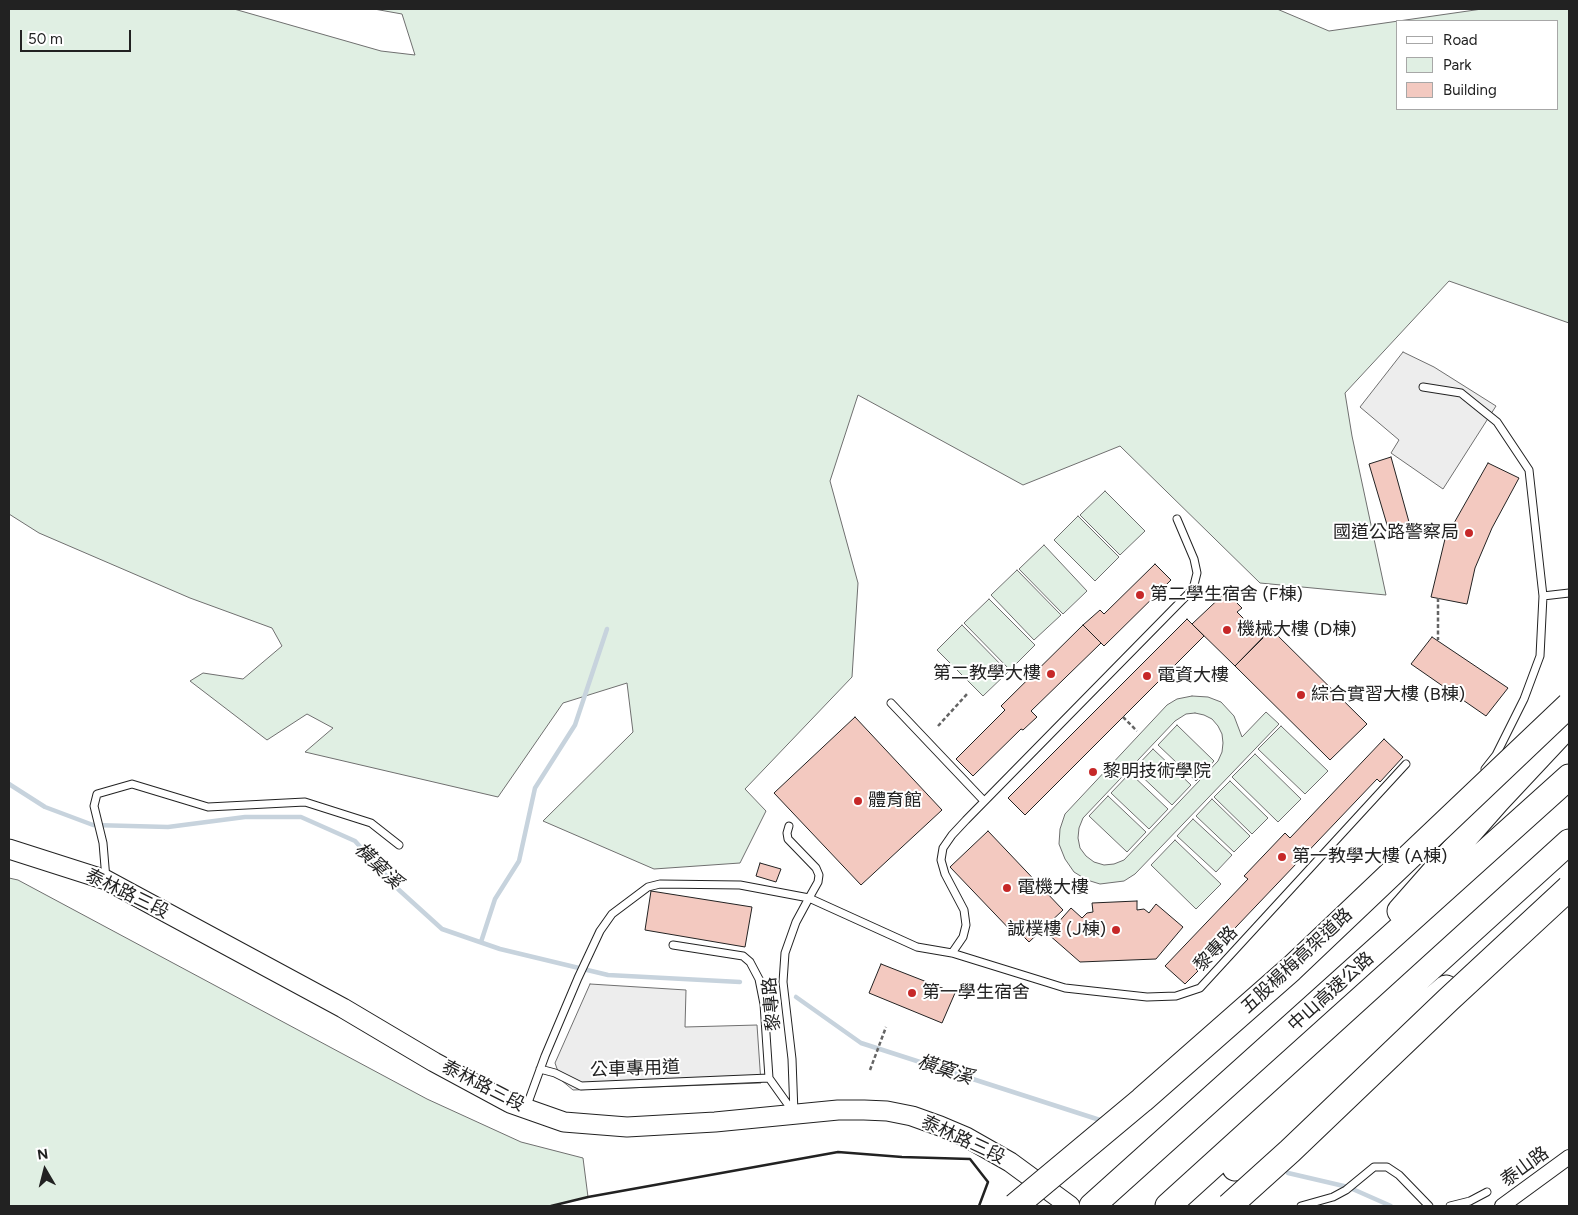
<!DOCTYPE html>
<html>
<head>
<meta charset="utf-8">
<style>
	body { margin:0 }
	#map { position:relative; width:1578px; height:1215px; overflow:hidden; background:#fff; font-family:Figtree,sans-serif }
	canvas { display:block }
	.frame { position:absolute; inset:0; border:10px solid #222; pointer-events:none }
	.legend { position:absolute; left:1396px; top:20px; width:162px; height:90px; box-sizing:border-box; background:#fff; border:1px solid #a7a7a7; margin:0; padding:6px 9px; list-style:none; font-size:15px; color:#222 }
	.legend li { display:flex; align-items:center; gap:10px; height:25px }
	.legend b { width:25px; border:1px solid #a7a7a7 }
	.north { position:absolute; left:20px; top:1145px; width:50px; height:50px; -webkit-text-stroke:4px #fff; paint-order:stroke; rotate:352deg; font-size:14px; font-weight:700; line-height:20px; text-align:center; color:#222 }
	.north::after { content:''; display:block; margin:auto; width:18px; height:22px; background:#222; clip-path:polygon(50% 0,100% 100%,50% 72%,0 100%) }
	.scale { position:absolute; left:20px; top:30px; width:111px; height:22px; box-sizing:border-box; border:2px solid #222; border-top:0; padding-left:6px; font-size:15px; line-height:18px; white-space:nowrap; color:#222; -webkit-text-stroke:4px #fff; paint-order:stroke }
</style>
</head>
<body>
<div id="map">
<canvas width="1578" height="1215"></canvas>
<div class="frame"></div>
<ul class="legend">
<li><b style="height:6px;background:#fff"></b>Road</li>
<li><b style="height:14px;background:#e0efe3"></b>Park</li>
<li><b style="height:14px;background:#f3c9c0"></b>Building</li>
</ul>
<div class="north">N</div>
<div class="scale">50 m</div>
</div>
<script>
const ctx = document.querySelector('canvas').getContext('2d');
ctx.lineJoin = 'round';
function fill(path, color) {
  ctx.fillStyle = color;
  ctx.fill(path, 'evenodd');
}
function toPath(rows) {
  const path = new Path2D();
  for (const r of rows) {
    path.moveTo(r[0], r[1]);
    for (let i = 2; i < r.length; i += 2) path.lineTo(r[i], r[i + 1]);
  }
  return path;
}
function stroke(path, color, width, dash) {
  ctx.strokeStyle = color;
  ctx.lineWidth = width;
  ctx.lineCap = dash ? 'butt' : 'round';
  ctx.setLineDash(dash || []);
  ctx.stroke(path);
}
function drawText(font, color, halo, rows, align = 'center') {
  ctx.font = font + ' Figtree,"Noto Sans TC",sans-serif';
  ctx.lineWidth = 4;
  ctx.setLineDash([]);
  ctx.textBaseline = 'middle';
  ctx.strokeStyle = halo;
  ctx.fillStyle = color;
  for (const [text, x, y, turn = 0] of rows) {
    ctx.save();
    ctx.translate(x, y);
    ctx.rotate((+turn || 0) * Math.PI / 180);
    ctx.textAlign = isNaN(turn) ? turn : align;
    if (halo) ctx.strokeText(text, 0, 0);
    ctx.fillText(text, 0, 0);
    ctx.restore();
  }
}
const green = toPath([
	[9,9,234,9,381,51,415,55,402,14,374,9,1277,9,1329,31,1482,9,1569,9,1569,323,1449,281,1345,393,1352,436,1386,595,1260,583,1120,446,1023,485,858,395,830,481,858,583,852,677,745,789,766,811,740,863,654,869,543,821,633,732,627,683,563,703,498,797,305,752,333,728,307,714,267,740,190,681,203,673,243,679,282,646,272,628,190,598,39,533,9,514,9,9],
	[1397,21,1557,21,1557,109,1397,109,1397,21],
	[1105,491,1145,531,1120,555,1080,515,1105,491],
	[1078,516,1119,557,1095,581,1054,540,1078,516],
	[1044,545,1087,591,1063,614,1019,569,1044,545],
	[1017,570,1061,615,1034,640,991,595,1017,570],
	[989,599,1035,645,1010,670,964,623,989,599],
	[962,625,1008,672,983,696,937,650,962,625],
	[1192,696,1208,697,1221,702,1234,716,1242,737,1266,712,1279,724,1135,874,1124,881,1100,884,1087,880,1074,872,1065,859,1059,844,1060,829,1065,814,1167,705,1177,699,1192,696],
	[1195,713,1204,715,1212,719,1218,726,1222,734,1223,743,1222,752,1218,761,1124,860,1114,864,1104,865,1094,862,1086,856,1080,848,1078,838,1079,828,1083,818,1175,721,1186,714,1195,713],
	[1177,725,1214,761,1196,781,1158,745,1177,725],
	[1281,726,1328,771,1305,794,1258,749,1281,726],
	[1153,749,1191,785,1172,805,1134,769,1153,749],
	[1255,754,1301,799,1278,822,1232,777,1255,754],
	[1130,773,1168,809,1149,829,1111,793,1130,773],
	[1230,781,1268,818,1252,834,1214,797,1230,781],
	[1108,796,1146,832,1127,852,1089,816,1108,796],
	[1212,799,1250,836,1234,852,1196,816,1212,799],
	[1193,819,1232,855,1216,872,1177,836,1193,819],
	[1175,840,1221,884,1196,909,1151,865,1175,840],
	[9,878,18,880,427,1099,521,1142,583,1158,588,1197,551,1206,9,1206,9,878]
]);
fill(green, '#e0efe3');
stroke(green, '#6f6f6f', 1);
const parking = toPath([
	[1403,352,1434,367,1496,406,1443,489,1391,453,1399,440,1360,407,1403,352],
	[590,984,686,990,685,1027,757,1025,761,1083,573,1090,561,1080,555,1063,590,984]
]);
fill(parking, '#ededed');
stroke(parking, '#6f6f6f', 1);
stroke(toPath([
	[9,784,45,807,93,825,168,827,245,817,301,817,355,841,399,890,442,929,500,949,608,975,740,982],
	[481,942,495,899,519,861,535,788,575,725,607,629],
	[796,997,861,1043,1103,1121],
	[1288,1173,1348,1187,1391,1206]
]), '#c7d3dd', 4.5);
const building = toPath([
	[1391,457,1409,522,1388,528,1369,464,1391,457],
	[1488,463,1519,478,1492,528,1475,568,1467,604,1431,597,1445,539,1488,463],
	[1155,564,1171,580,1104,646,1083,625,1100,610,1104,614,1155,564],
	[1226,592,1242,608,1237,612,1263,638,1235,666,1192,624,1226,592],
	[1187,619,1204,636,1025,815,1008,798,1187,619],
	[1083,625,1101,643,1031,711,1037,717,1023,730,1021,729,973,776,956,759,1005,710,1001,706,1083,625],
	[1271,629,1367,724,1330,760,1235,666,1271,629],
	[1432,637,1508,688,1486,716,1411,664,1432,637],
	[855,717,942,810,861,885,774,793,855,717],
	[1384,739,1403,757,1380,782,1377,779,1196,969,1198,971,1185,984,1165,966,1248,879,1244,876,1285,833,1290,838,1384,739],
	[988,831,1063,910,1029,942,1020,933,1016,936,950,867,988,831],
	[760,863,781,869,776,882,756,876,760,863],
	[651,891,752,907,745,947,645,930,651,891],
	[1137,901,1137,910,1144,909,1149,913,1156,904,1183,927,1156,959,1080,962,1048,934,1071,908,1082,918,1087,913,1093,912,1092,903,1137,901],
	[881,964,955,993,942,1023,869,993,881,964]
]);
fill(building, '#f3c9c0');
stroke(building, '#222', 1);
const service = toPath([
	[1423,387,1461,393,1497,422,1529,470,1543,596],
	[891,703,984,801],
	[1485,769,1496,755,1524,699,1540,656,1543,596,1569,593],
	[106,879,103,843,94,806,97,794,132,784,208,807,305,802,371,823,399,845],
	[673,945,743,956,750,962,759,979,764,1004,769,1078,794,1113],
	[952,953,963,937,966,925,964,910,945,874,941,860,943,848,952,835,966,820,1193,589,1197,573,1194,559,1177,519],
	[540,1069,555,1073,581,1086,769,1078],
	[526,1108,545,1056,578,978,600,931,612,914,648,887,660,884,740,885,809,898,818,882,819,875,816,868,788,839,787,833,789,826],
	[794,1113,792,1059,783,982,785,953,796,922,809,898,917,947,952,953,1065,988,1147,997,1176,996,1200,988,1406,764],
	[1301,1206,1333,1197,1346,1190,1374,1167,1387,1167,1399,1175,1429,1206],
	[1450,1206,1470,1201,1487,1192]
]);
const minor = toPath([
	[1502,1206,1569,1157]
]);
const secondary = toPath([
	[9,849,106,880,343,1008,434,1062,510,1103,564,1122,627,1127,715,1122,838,1110,864,1110,887,1111,912,1116,940,1126,966,1137,1010,1162,1070,1206]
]);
const motorway = toPath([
	[1400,911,1497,801,1569,724],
	[1235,1168,1446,988],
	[1092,1206,1569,777],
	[1168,1206,1569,842]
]);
stroke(service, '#222', 9);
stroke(minor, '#222', 16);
stroke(secondary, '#222', 21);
stroke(motorway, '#222', 27);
stroke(toPath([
	[1438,598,1438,640],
	[1123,717,1137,731],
	[938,726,968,693],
	[870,1070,886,1027]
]), '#646464', 2.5, [4, 2.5]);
stroke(service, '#fff', 7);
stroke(minor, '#fff', 14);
stroke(secondary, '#fff', 19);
stroke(motorway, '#fff', 25);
const motorwayBridge = toPath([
	[1015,1206,1142,1100,1291,969,1569,705],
	[1229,1206,1290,1151,1448,1000,1569,888]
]);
stroke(motorwayBridge, '#222', 27, []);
stroke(motorwayBridge, '#fff', 25);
stroke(toPath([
	[551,1206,588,1197,838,1152,902,1157,970,1159,988,1182,979,1206]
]), '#222', 2.5);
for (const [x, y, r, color] of [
	[1469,533,5,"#c62828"],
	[1140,595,5,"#c62828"],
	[1227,630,5,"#c62828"],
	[1051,674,5,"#c62828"],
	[1147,676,5,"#c62828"],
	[1301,695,5,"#c62828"],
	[1093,772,5,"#c62828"],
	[858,801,5,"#c62828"],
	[1282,857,5,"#c62828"],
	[1007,888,5,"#c62828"],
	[1116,930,5,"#c62828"],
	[912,993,5,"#c62828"]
]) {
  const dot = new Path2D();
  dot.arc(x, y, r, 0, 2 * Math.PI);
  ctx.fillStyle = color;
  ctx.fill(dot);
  stroke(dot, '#fff', 2);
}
drawText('18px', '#222', '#fff', [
	["國道公路警察局",1459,533,"right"],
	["第二學生宿舍 (F棟)",1150,595],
	["機械大樓 (D棟)",1237,630],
	["第二教學大樓",1041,674,"right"],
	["電資大樓",1157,676],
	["綜合實習大樓 (B棟)",1311,695],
	["黎明技術學院",1103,772],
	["體育館",868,801],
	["第一教學大樓 (A棟)",1292,857],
	["電機大樓",1017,888],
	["誠樸樓 (J棟)",1106,930,"right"],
	["第一學生宿舍",922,993]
], 'left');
drawText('18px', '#222', '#fff', [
	["泰林路三段",127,894,26],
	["黎專路",1216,949,-47],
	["五股楊梅高架道路",1297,961,-43],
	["中山高速公路",1331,992,-42],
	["黎專路",772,1004,-95],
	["公車專用道",635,1069,-2],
	["泰林路三段",483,1086,27],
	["泰林路三段",963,1140,25],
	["泰山路",1525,1167,-36]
]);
drawText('italic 19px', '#222', '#fff', [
	["橫窠溪",378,866,44],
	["橫窠溪",945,1070,18]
]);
</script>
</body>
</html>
